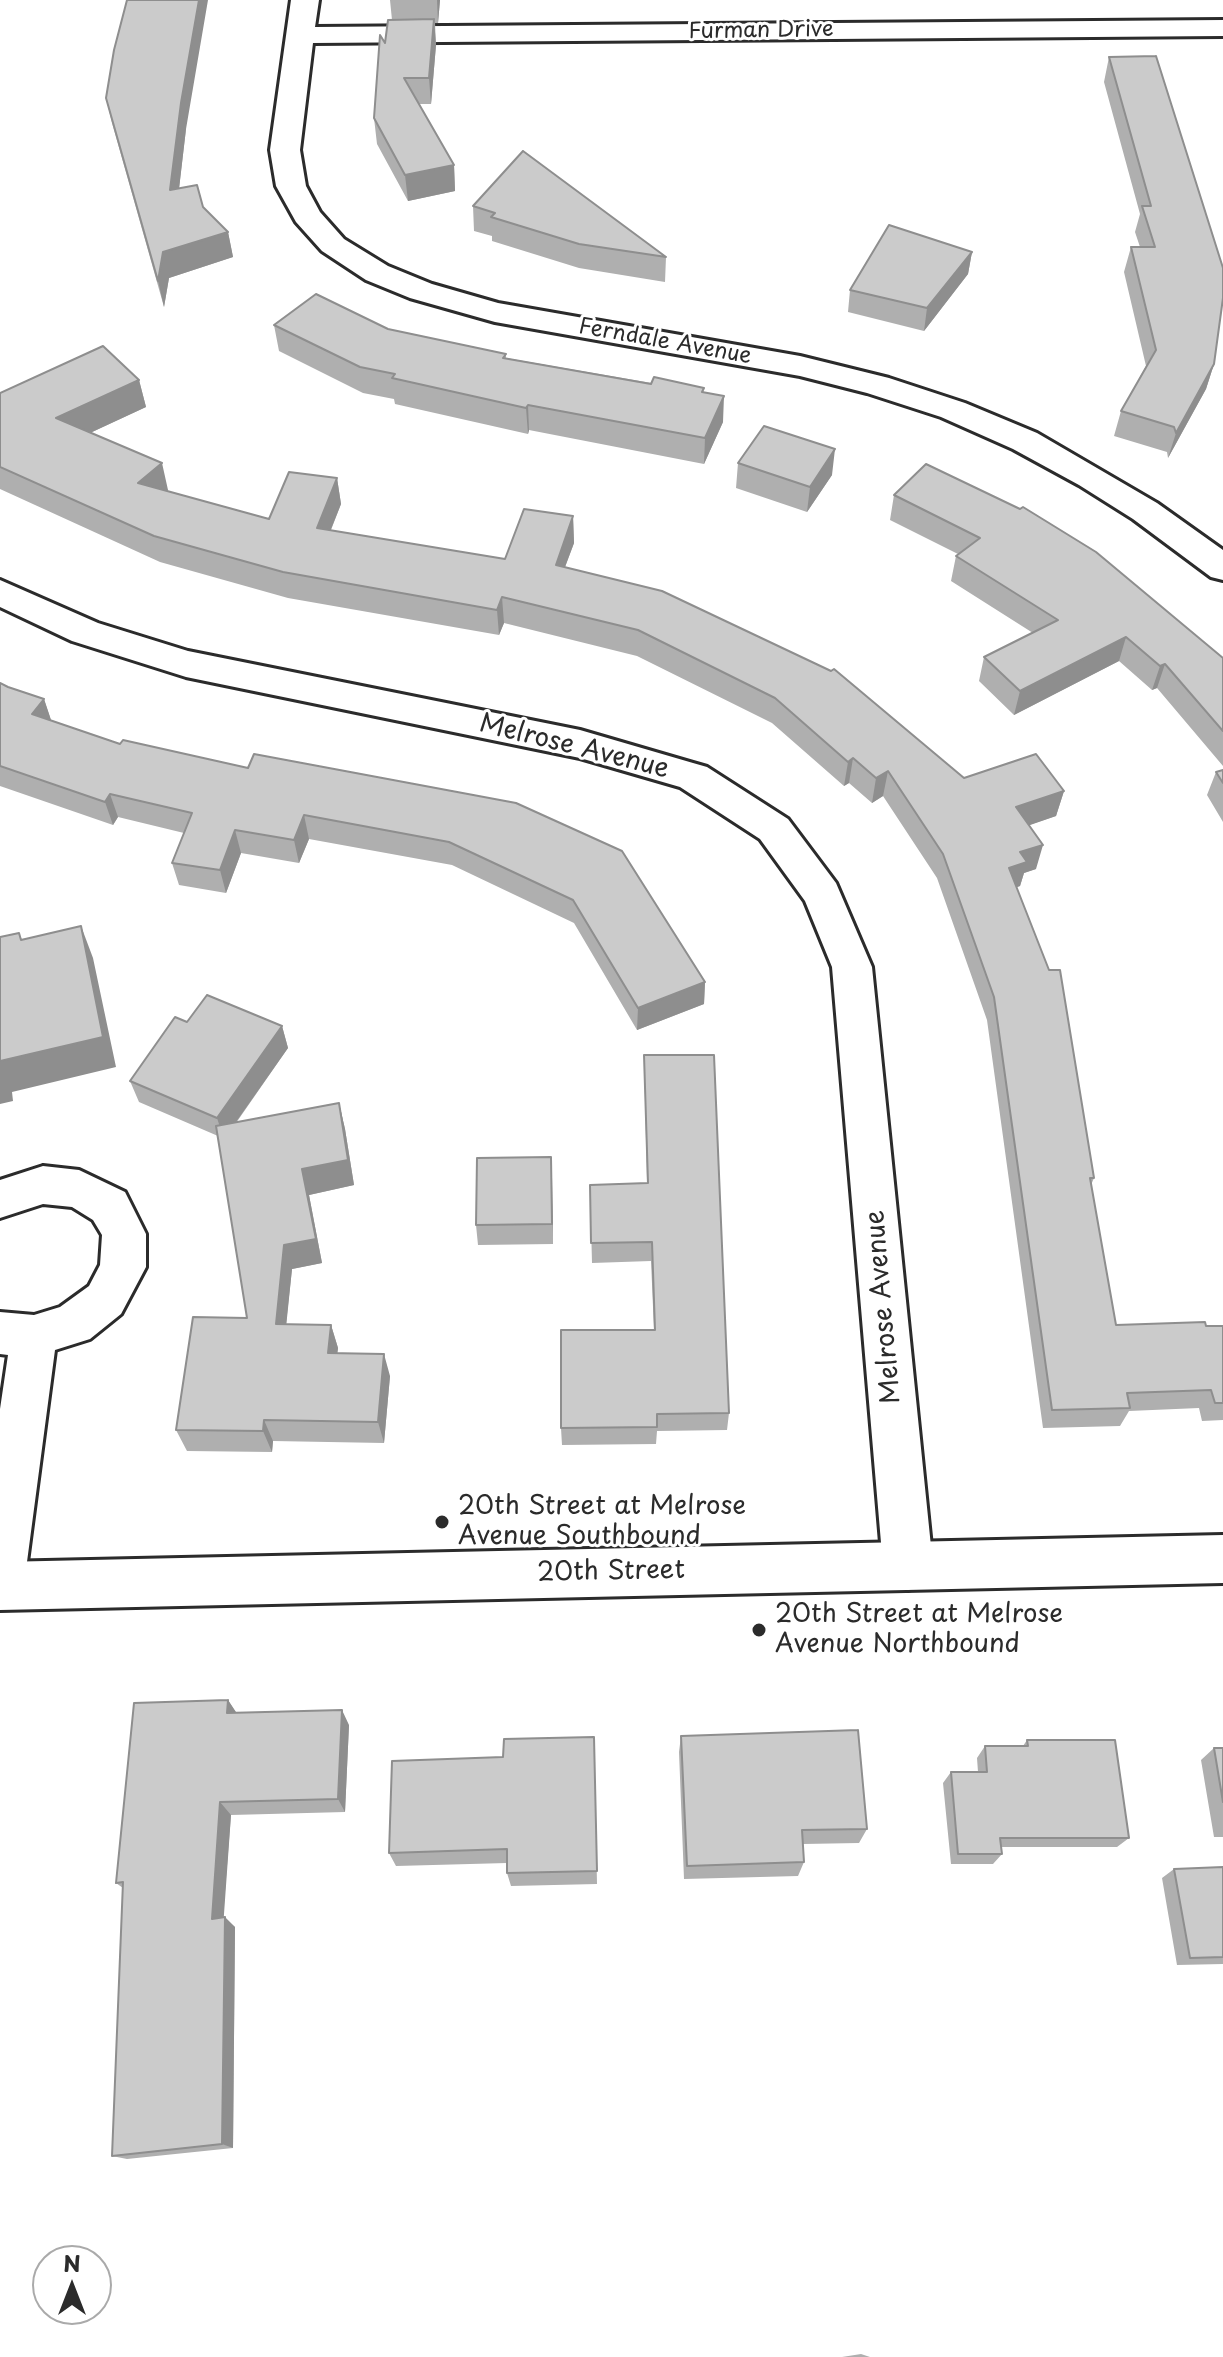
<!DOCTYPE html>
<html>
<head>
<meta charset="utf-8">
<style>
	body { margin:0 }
	#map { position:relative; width:1223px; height:2357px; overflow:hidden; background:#fff; font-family:"Playpen Sans",sans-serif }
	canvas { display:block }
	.north { position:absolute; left:32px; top:2245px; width:80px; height:80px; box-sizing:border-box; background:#fff; border:2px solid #aaa; border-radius:50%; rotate:0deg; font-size:22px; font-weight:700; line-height:32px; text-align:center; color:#2b2b2b }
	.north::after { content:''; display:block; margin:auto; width:28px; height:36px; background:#2b2b2b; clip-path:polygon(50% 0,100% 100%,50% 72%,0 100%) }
</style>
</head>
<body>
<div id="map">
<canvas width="1223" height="2357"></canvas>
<div class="north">N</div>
</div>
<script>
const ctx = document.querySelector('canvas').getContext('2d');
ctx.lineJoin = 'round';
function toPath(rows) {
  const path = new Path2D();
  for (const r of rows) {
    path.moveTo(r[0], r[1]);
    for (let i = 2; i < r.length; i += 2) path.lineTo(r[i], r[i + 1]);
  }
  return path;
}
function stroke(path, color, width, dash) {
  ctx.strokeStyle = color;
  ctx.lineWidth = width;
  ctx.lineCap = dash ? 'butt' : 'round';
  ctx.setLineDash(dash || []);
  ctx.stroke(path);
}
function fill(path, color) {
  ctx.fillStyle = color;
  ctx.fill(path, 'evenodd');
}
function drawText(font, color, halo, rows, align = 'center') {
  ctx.font = font + ' "Playpen Sans",sans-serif';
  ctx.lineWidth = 6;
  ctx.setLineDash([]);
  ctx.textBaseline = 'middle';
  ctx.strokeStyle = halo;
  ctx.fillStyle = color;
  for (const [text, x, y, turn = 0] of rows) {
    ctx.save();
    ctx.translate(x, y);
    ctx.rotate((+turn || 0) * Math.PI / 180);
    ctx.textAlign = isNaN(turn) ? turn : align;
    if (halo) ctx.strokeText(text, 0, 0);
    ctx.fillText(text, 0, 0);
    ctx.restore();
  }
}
const street = toPath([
	[291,0,319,0,315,27,1223,20,1223,36,313,43,300,150,306,186,320,212,344,239,388,266,432,284,498,303,800,356,889,378,965,403,1037,433,1157,503,1223,550,1223,580,1211,577,1133,519,1079,485,1013,449,941,417,867,393,800,376,495,322,410,298,366,280,322,251,296,222,276,186,270,150,291,0],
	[0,580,98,623,188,651,580,730,693,763,707,767,788,819,836,883,872,967,933,1566,926,1583,908,1590,890,1583,883,1566,832,967,805,901,760,839,680,787,580,758,186,677,72,641,0,607,0,580],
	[43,1166,79,1170,125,1192,146,1234,146,1267,121,1314,90,1339,55,1350,25,1577,18,1594,0,1601,0,1409,8,1355,0,1354,0,1312,34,1315,60,1307,89,1286,100,1265,102,1235,93,1220,72,1207,43,1204,0,1218,0,1180,43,1166]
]);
const secondary = toPath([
	[1223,1535,1223,1583,0,1610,0,1562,1223,1535]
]);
stroke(street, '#2b2b2b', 6);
stroke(secondary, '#2b2b2b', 6);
fill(street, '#fff');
fill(secondary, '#fff');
fill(toPath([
	[390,0,440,0,438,23,435,23,436,45,431,104,419,104,454,165,455,191,408,201,377,144,374,118,385,43,392,20],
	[1109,57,1214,364,1206,389,1168,458,1167,452,1114,436,1121,411,1146,366,1124,272,1131,247,1140,247,1135,232,1140,214,1104,82],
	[106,98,186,129,179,188,203,207,228,232,233,257,169,278,164,307,112,123],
	[473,206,666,257,665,282,579,268,492,241,492,236,474,231],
	[972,252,968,274,924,331,848,312,850,290],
	[274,325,388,329,506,354,506,358,704,392,723,422,704,464,529,430,528,434,395,404,394,399,363,393,279,351],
	[139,380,146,407,90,433,168,490,167,491,269,519,337,478,341,504,331,530,505,559,573,516,574,543,565,567,964,778,1064,791,1056,816,1029,825,1036,869,1024,873,1020,886,1017,887,1094,1178,1091,1185,1116,1325,1223,1326,1223,1420,1202,1421,1199,1408,1129,1411,1120,1426,1043,1428,987,1020,937,878,883,796,872,803,849,783,844,786,772,723,637,656,504,623,499,635,288,598,160,562,0,489,0,393],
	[738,463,832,475,807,512,736,488],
	[894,495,1223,658,1223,766,1157,688,1152,690,1119,661,1014,715,979,681,984,657,1033,633,951,581,956,556,958,554,890,520],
	[0,683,8,687,44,699,51,720,120,744,248,768,516,803,705,982,704,1004,637,1030,574,923,452,865,309,839,299,863,241,853,226,893,179,885,172,863,184,833,118,817,113,825,0,786],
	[1216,772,1223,783,1223,822,1207,795],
	[187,1022,282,1026,288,1048,236,1123,339,1103,345,1129,354,1185,309,1195,322,1263,292,1269,286,1324,331,1325,338,1348,337,1353,390,1376,384,1443,273,1441,272,1452,187,1451,176,1430,247,1318,218,1136,139,1102,130,1081],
	[644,1055,729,1413,727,1430,657,1431,656,1444,562,1445,561,1428,654,1330,651,1261,592,1263,590,1185,647,1183],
	[551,1157,553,1244,478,1245,476,1225],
	[228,1700,236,1713,349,1725,345,1812,231,1815,223,1917,235,1927,233,2148,127,2159,112,2156,123,1888,116,1883],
	[681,1736,867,1829,859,1843,803,1844,804,1862,798,1876,684,1879,679,1752],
	[594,1737,597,1884,511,1886,507,1873,507,1863,396,1866,389,1853,503,1757],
	[1027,1740,1129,1838,1117,1847,1001,1847,1002,1854,993,1864,951,1864,943,1783,951,1772,978,1772,977,1758,985,1746,1023,1746],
	[1214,1748,1223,1748,1223,1837,1214,1837,1201,1760],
	[1223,1867,1223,1964,1177,1965,1162,1878,1174,1869],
	[861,2354,870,2357,842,2357]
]), '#afafaf');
fill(toPath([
	[199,0,208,0,186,129,176,215,170,190,181,103],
	[437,0,440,0,438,23],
	[434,19,436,45,431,104,429,78],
	[454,165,455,191,408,201,405,175],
	[228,232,233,257,169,278,164,307,158,281,163,252],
	[972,252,968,274,924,331,927,308],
	[1214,364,1206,389,1168,458,1176,433],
	[139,380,146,407,64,445,56,418],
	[724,396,723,422,704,464,705,438],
	[528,405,529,430,528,434,526,408],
	[835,449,832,475,807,512,810,487],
	[162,463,168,490,145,510,138,483],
	[337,478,341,504,321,554,317,528],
	[573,516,574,543,556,591,556,565],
	[502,597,504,623,499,635,497,610],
	[1126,637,1119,661,1014,715,1020,691],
	[1165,664,1157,688,1152,690,1160,666],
	[44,699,52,723,32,714],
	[853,758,849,783,844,786,848,762],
	[888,771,883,796,872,803,876,778],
	[1064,791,1056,816,1010,832,1016,807],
	[110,794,118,817,113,825,105,802],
	[304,815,309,839,299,863,294,840],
	[235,830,241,853,226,893,220,870],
	[1043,845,1036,869,1024,873,1020,886,1003,892,1009,868,1020,852],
	[81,926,93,958,116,1067,12,1092,13,1101,0,1104,0,1061],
	[705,982,704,1004,637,1030,638,1008],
	[282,1026,288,1048,224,1139,217,1118],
	[339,1103,345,1129,354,1185,309,1195,322,1263,292,1269,284,1347,276,1324,284,1245,302,1169],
	[551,1157,552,1177,553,1244,552,1224],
	[331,1325,338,1348,335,1375,328,1353],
	[384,1354,390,1376,384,1443,378,1422],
	[264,1420,273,1441,272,1452,263,1431],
	[228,1700,238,1715,227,1713],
	[342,1710,349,1725,345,1812,338,1799],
	[220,1802,231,1815,223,1928,212,1919],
	[225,1917,235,1927,233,2148,222,2144]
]), '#8e8e8e');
const building = toPath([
	[127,0,199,0,181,103,170,190,197,185,203,207,228,232,163,252,158,281,106,98,114,50,127,0],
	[434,19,429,78,404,78,454,165,405,175,374,118,380,35,385,43,388,20,434,19],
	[1156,56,1223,268,1223,298,1214,364,1176,433,1174,427,1121,411,1156,350,1131,247,1155,247,1142,206,1151,206,1109,57,1156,56],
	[523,151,666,257,579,244,491,217,495,213,473,206,523,151],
	[889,225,972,252,927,308,850,290,889,225],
	[316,294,388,329,506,354,503,358,651,384,654,377,704,388,702,392,724,396,705,438,528,405,526,408,392,378,395,374,360,367,274,325,316,294],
	[103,346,139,380,56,418,162,463,138,483,269,519,289,472,337,478,317,528,505,559,524,509,573,516,556,565,662,591,831,671,834,669,964,778,1036,754,1064,791,1016,807,1043,845,1020,852,1027,862,1009,868,1049,970,1060,970,1094,1178,1090,1178,1116,1325,1205,1322,1206,1326,1223,1326,1223,1403,1215,1403,1211,1390,1127,1393,1130,1408,1052,1410,994,997,943,854,888,771,876,778,853,758,848,762,775,698,638,630,502,597,497,610,283,572,154,536,0,467,0,393,103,346],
	[764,426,835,449,810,487,738,463,764,426],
	[926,464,1020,509,1023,507,1096,552,1223,658,1223,731,1165,664,1160,666,1126,637,1020,691,984,657,1058,620,956,556,980,538,894,495,926,464],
	[0,683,8,687,44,699,32,714,120,744,123,740,248,768,254,754,516,803,622,851,705,982,638,1008,573,900,449,842,304,815,294,840,235,830,220,870,172,863,192,813,110,794,105,802,0,766,0,683],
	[1223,770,1223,783,1216,772,1223,770],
	[81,926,103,1037,0,1061,0,937,19,933,21,940,81,926],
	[207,995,282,1026,217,1118,130,1081,175,1017,187,1022,207,995],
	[644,1055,714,1055,729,1413,657,1414,657,1427,561,1428,561,1330,655,1330,652,1242,591,1243,590,1185,648,1183,644,1055],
	[339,1103,348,1160,302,1169,316,1239,284,1245,276,1324,331,1325,328,1353,384,1354,378,1422,264,1420,263,1431,176,1430,193,1317,247,1318,216,1126,339,1103],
	[551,1157,552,1224,476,1225,477,1158,551,1157],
	[228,1700,227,1713,342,1710,338,1799,220,1802,212,1919,225,1917,222,2144,112,2156,123,1882,116,1883,134,1703,228,1700],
	[858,1730,867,1829,802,1830,804,1862,687,1866,681,1736,858,1730],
	[594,1737,597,1871,507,1873,507,1849,389,1853,392,1761,503,1757,504,1739,594,1737],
	[1027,1740,1115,1740,1129,1838,1000,1838,1002,1854,958,1854,951,1772,987,1772,985,1746,1028,1746,1027,1740],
	[1214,1748,1223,1748,1223,1802,1214,1748],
	[1223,1867,1223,1957,1190,1958,1174,1869,1223,1867]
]);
fill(building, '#cbcbcb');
stroke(building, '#8e8e8e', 2);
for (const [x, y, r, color] of [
	[442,1522,8,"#2b2b2b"],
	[759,1630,8,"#2b2b2b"]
]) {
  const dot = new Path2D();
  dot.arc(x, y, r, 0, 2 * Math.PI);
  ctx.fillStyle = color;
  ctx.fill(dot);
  stroke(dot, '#fff', 3);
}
drawText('22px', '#2b2b2b', '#fff', [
	["Furman Drive",761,31,-1],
	["Ferndale Avenue",665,342,10]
]);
drawText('26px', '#2b2b2b', '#fff', [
	["Melrose Avenue",574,747,14],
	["Melrose Avenue",884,1307,-95],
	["20th Street",611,1572,-1]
]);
drawText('26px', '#2b2b2b', '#fff', [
	["20th Street at Melrose",458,1507],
	["Avenue Southbound",458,1537],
	["20th Street at Melrose",775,1615],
	["Avenue Northbound",775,1645]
], 'left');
</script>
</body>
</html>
